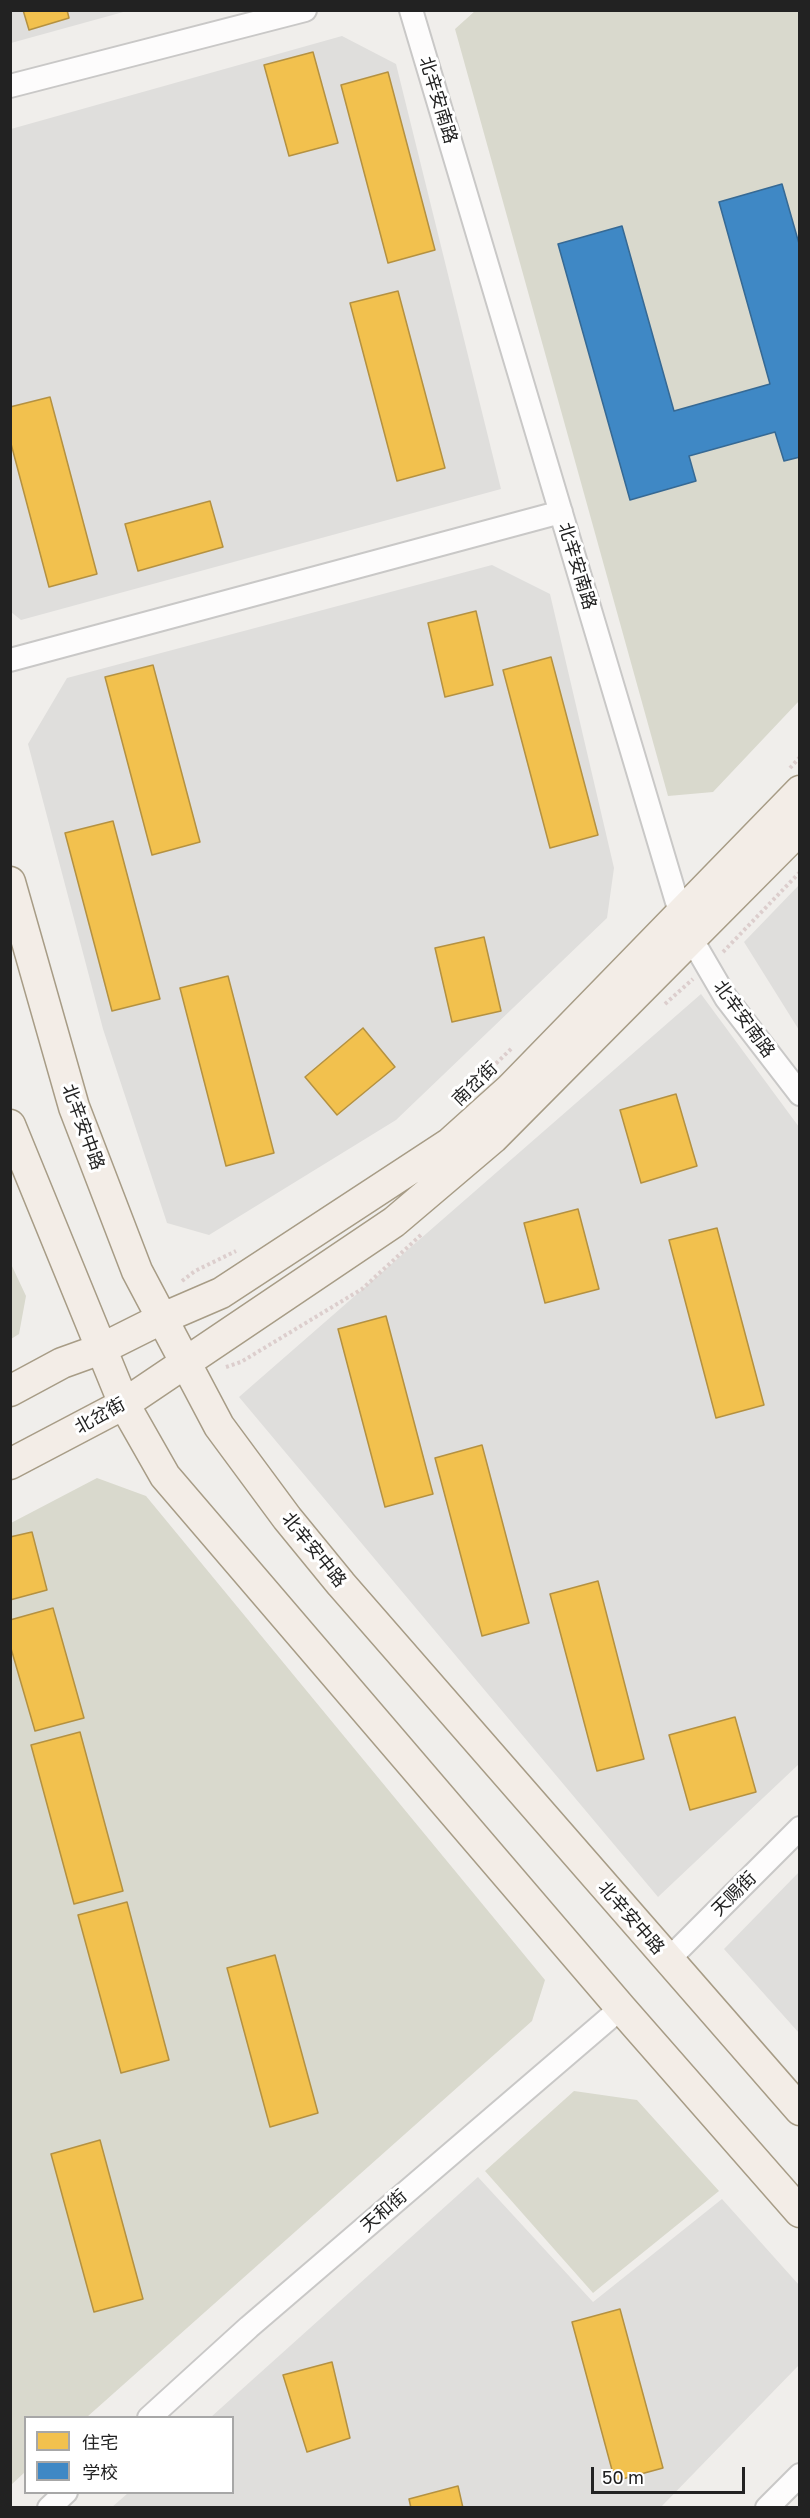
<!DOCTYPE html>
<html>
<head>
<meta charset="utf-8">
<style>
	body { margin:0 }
	#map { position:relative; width:810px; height:2518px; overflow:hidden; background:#f0eeeb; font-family:"Golos Text","Noto Sans SC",sans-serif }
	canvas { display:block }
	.frame { position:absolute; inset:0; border:12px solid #222; pointer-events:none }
	.legend { position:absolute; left:24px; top:2416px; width:210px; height:78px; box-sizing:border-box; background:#fff; border:2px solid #a7a7a7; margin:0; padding:8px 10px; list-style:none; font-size:18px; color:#222 }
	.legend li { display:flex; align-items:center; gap:12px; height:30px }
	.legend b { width:30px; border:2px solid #a7a7a7 }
	.scale { position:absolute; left:591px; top:2467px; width:154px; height:27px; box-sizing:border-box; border:3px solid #222; border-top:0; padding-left:8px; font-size:18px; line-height:21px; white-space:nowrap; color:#222; -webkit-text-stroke:4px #fff; paint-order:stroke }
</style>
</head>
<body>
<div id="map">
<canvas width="810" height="2518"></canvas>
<div class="frame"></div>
<ul class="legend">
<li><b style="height:16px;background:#f2c14e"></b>住宅</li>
<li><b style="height:16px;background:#3f88c5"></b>学校</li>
</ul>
<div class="scale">50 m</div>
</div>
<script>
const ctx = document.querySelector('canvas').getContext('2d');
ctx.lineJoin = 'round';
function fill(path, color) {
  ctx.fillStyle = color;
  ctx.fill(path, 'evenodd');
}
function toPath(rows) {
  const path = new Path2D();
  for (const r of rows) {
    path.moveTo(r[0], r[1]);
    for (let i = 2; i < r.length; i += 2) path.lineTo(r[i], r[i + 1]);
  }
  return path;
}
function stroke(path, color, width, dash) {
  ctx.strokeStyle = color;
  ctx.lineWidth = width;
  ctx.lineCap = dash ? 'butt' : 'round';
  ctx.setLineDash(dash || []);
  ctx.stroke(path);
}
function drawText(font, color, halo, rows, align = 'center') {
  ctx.font = font + ' "Golos Text","Noto Sans SC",sans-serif';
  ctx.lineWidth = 6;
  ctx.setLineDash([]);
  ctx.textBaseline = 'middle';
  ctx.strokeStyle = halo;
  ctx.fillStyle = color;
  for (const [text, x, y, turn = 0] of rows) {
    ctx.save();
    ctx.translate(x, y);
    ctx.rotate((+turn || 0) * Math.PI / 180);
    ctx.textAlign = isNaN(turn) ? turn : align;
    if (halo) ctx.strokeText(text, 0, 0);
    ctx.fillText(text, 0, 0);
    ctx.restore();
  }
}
fill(toPath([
	[11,11,127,11,11,43],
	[342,36,396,64,501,489,21,620,11,612,11,129],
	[492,565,550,594,614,868,607,918,396,1120,209,1235,167,1223,103,1029,28,744,67,678],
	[799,885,799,1030,744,942],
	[701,994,799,1127,799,1764,658,1897,239,1397],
	[799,1872,799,2033,724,1949],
	[478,2177,593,2302,722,2199,799,2285,799,2365,661,2507,111,2508,128,2493,232,2492,232,2418,211,2417]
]), '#dfdedc');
fill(toPath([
	[475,11,799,11,799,701,713,792,668,796,455,29],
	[11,1264,26,1296,19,1334,11,1339],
	[97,1478,146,1496,545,1980,532,2021,87,2417,26,2418,25,2472,11,2485,11,1523],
	[574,2091,637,2100,719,2191,593,2293,485,2171]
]), '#d9d9cd');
const homes = toPath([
	[23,10,67,10,69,18,29,30,23,10],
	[313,52,338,143,289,156,264,65,313,52],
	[388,72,435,250,388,263,341,85,388,72],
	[398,291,445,468,397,481,350,303,398,291],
	[50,397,97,574,49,587,10,440,10,407,50,397],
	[210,501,223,547,138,571,125,524,210,501],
	[476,611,493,685,445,697,428,623,476,611],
	[551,657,598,835,550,848,503,670,551,657],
	[153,665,200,842,152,855,105,677,153,665],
	[113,821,160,999,112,1011,65,833,113,821],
	[484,937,501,1011,452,1022,435,948,484,937],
	[228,976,274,1153,226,1166,180,988,228,976],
	[363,1028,395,1067,337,1115,305,1077,363,1028],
	[676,1094,697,1166,641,1183,620,1110,676,1094],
	[578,1209,599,1289,545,1303,524,1223,578,1209],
	[717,1228,764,1405,716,1418,669,1240,717,1228],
	[386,1316,433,1494,385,1507,338,1329,386,1316],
	[482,1445,529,1623,482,1636,435,1458,482,1445],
	[32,1532,47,1590,10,1600,10,1537,32,1532],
	[598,1581,644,1759,597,1771,550,1594,598,1581],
	[53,1608,84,1718,35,1731,10,1645,10,1620,53,1608],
	[735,1717,756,1792,690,1810,669,1735,735,1717],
	[80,1732,123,1891,74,1904,31,1745,80,1732],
	[127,1902,169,2060,121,2073,78,1915,127,1902],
	[275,1955,318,2113,270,2127,227,1968,275,1955],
	[100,2140,143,2299,94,2312,51,2154,100,2140],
	[620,2309,663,2468,615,2481,572,2322,620,2309],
	[332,2362,350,2438,307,2452,283,2375,332,2362],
	[458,2486,463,2508,411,2508,409,2499,458,2486]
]);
fill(homes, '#f2c14e');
stroke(homes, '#b49141', 1.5);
const schools = toPath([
	[782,184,800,247,800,457,784,461,775,432,689,456,696,481,630,500,558,244,622,226,674,411,770,384,719,202,782,184]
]);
fill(schools, '#3f88c5');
stroke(schools, '#366994', 1.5);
const minor = toPath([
	[411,10,680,912,691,938,726,998,800,1094],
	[10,86,305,10],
	[10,660,561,512],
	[668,1960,800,1828],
	[149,2418,249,2327,621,2008],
	[49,2508,66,2492],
	[767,2508,800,2475]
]);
const major = toPath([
	[10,882,74,1107,137,1271,219,1426,287,1518,341,1584,800,2110],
	[10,1125,124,1404,165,1476,621,2008,800,2212],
	[10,1391,62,1363,101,1349,163,1318,221,1293,450,1143,510,1089,800,791],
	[10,1464,124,1404,394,1222,493,1138,800,829]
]);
stroke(minor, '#c9c8c7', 26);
stroke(major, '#a79c86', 33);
stroke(toPath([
	[790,768,800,757],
	[723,952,800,872],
	[665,1004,693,979],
	[483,1076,512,1048],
	[182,1281,195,1271,236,1251],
	[226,1367,241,1362,362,1289,422,1234]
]), '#dccecd', 4, [3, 3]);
stroke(minor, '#fdfcfc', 22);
stroke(major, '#f3ede7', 30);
drawText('18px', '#222', '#fff', [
	["北辛安南路",438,100,73],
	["北辛安南路",577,566,73],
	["北辛安南路",744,1019,54],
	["南岔街",475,1084,-44],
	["北辛安中路",83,1127,70],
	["北岔街",100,1416,-29],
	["北辛安中路",314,1550,51],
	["天赐街",734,1894,-45],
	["北辛安中路",631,1918,49],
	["天和街",384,2211,-41]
]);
</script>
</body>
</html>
